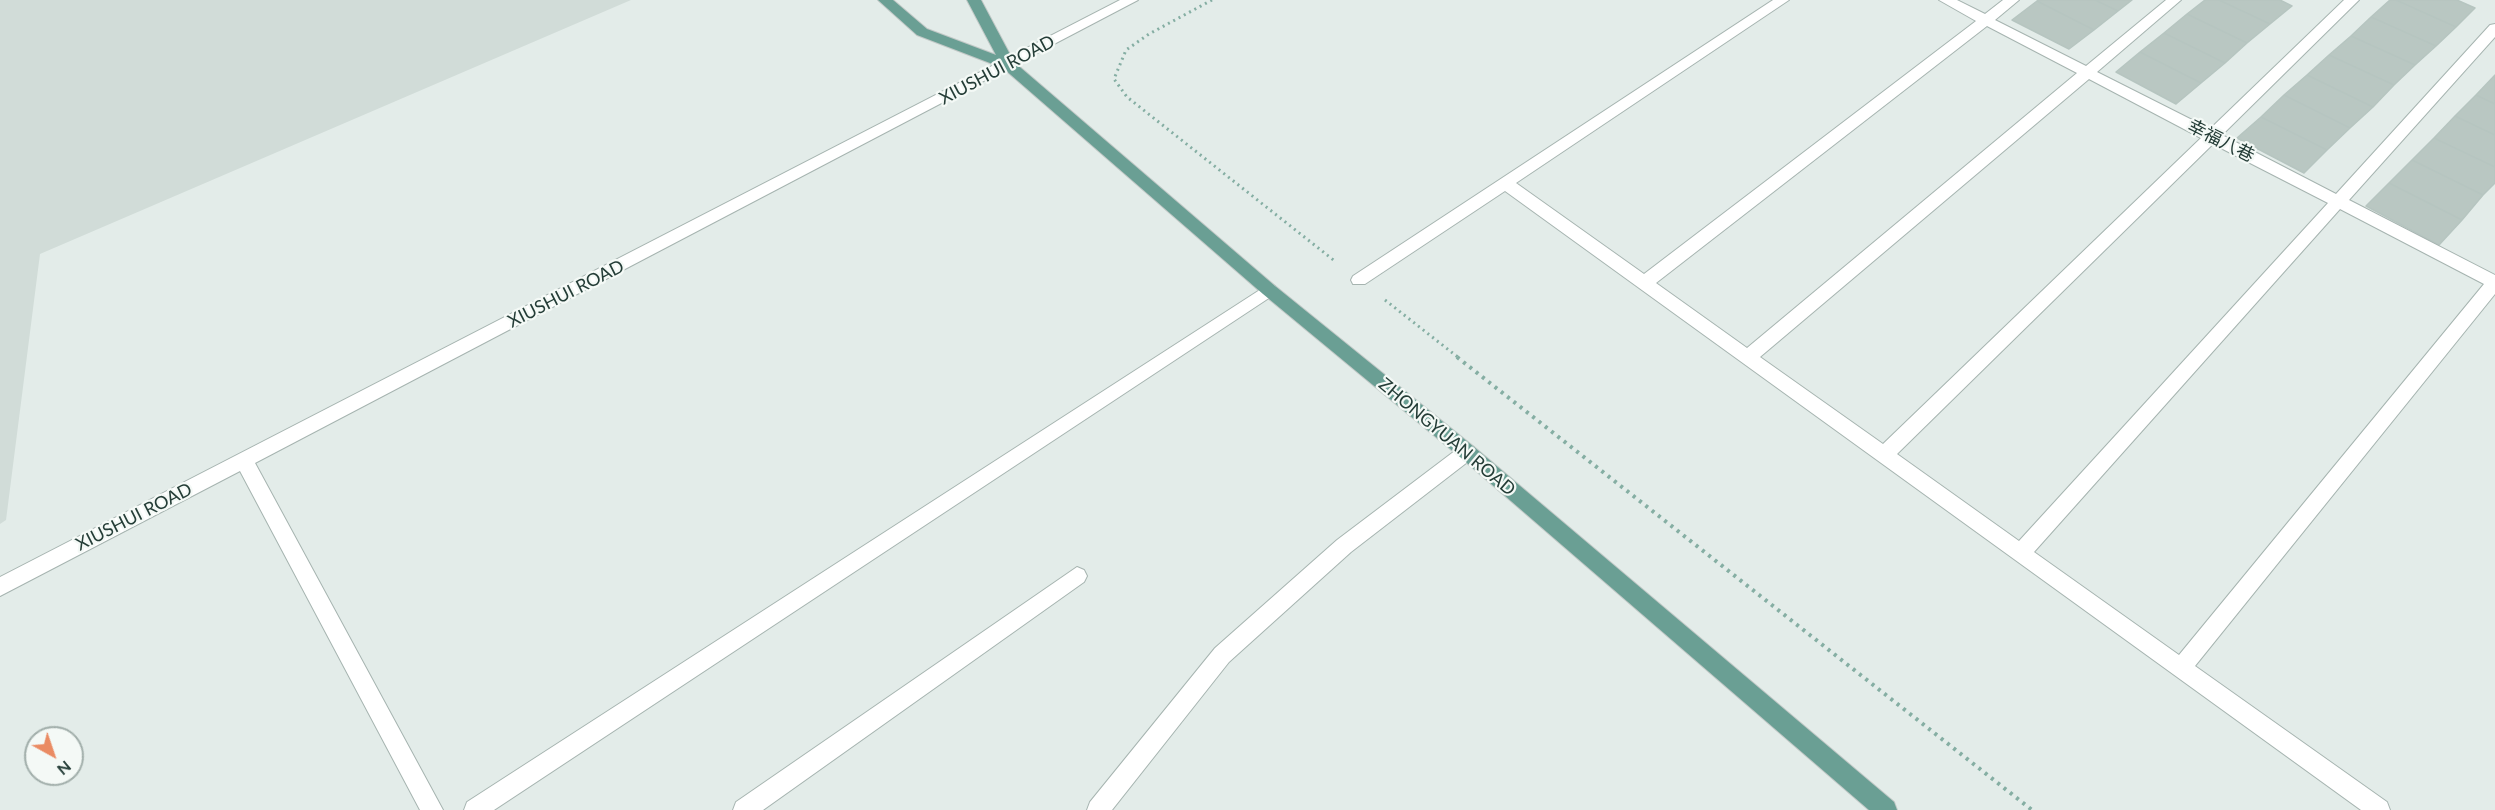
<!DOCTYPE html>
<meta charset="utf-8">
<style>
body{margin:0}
#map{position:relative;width:2495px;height:810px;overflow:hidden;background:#e3ece9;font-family:Lato,sans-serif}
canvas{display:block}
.north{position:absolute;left:24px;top:726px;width:60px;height:60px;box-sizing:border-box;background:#f4f9f6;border:2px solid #a1aeaa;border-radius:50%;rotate:140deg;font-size:16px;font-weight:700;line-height:24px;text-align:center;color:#243d37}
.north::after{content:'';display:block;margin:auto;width:21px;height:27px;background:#ea8b63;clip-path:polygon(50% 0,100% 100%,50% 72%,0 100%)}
</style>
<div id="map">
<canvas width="2495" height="810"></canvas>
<div class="north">N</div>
</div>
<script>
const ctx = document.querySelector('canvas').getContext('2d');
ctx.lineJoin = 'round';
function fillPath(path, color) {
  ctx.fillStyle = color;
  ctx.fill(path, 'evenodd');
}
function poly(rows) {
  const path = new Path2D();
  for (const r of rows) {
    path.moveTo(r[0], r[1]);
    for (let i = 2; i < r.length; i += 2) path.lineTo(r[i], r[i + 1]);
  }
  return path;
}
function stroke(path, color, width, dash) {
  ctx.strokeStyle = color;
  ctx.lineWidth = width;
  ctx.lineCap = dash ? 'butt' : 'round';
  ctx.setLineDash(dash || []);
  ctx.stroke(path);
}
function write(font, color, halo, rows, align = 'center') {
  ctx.font = font + ' Lato,"Noto Sans SC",sans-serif';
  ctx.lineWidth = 4.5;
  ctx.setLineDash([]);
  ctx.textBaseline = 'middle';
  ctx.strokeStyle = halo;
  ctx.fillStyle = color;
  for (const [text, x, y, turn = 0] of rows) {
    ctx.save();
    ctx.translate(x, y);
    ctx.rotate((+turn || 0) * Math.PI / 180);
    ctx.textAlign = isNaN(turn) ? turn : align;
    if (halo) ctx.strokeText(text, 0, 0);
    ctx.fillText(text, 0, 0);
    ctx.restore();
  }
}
const built = poly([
 [0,0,631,0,40,254,6,520,0,524]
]);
const building = poly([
 [2039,0,2095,0,2118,11,2094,30,2037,1,2039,0],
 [2095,0,2132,0,2118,11,2095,0],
 [2205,0,2219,0,2270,24,2247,43,2187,14,2205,0],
 [2219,0,2280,0,2292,6,2270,24,2219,0],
 [2390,0,2396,0,2456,27,2436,46,2371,17,2390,0],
 [2396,0,2457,0,2475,8,2456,27,2396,0],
 [2037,1,2094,30,2069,49,2012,20,2037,1],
 [2187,14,2247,43,2225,63,2164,33,2187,14],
 [2371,17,2436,46,2415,65,2351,36,2371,17],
 [2164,33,2225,63,2201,83,2140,52,2164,33],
 [2351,36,2415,65,2394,85,2329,55,2351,36],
 [2140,52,2201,83,2176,104,2116,72,2140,52],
 [2329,55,2394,85,2373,107,2307,75,2329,55],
 [2307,75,2373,107,2350,128,2284,95,2307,75],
 [2495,75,2495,104,2476,95,2495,75],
 [2284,95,2350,128,2327,150,2261,117,2284,95],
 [2476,95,2495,104,2495,135,2455,116,2476,95],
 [2455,116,2495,135,2495,167,2434,138,2455,116],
 [2261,117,2327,150,2304,173,2237,138,2261,117],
 [2434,138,2495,167,2495,183,2483,195,2412,160,2434,138],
 [2412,160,2483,195,2462,220,2389,183,2412,160],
 [2389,183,2462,220,2439,245,2366,206,2389,183]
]);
const pathFar1 = poly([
 [1212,0,1149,34,1126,50,1114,79,1127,97,1336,262],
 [1385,300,1459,358]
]);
const path = poly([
 [1457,357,2032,810]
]);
const minor = poly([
 [1120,0,1138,0,255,463,443,810,420,810,240,471,0,596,0,577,1120,0],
 [1773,0,1789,0,1516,183,1644,274,1976,21,1939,0,1957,0,1985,14,2003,0,2019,0,1995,20,2086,66,2166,0,2181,0,2097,72,2210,129,2344,0,2359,0,2222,135,2336,194,2490,25,2495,24,2495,37,2349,200,2495,275,2495,294,2195,666,2387,802,2390,810,2361,810,1505,191,1365,284,1353,284,1351,280,1353,276,1773,0],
 [1987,26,2077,73,1747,348,1656,283,1987,26],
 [2089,79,2201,138,1883,444,1760,357,2089,79],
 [2213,144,2328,203,2019,541,1897,454,2213,144],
 [2340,209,2484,284,2179,655,2034,552,2340,209],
 [1269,284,1275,286,1277,290,1275,294,494,810,464,810,467,802,1269,284],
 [1467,445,1474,447,1476,452,1474,457,1351,552,1229,662,1112,810,1087,810,1090,802,1215,648,1337,540,1460,447,1467,445],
 [1077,567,1084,570,1087,576,1084,582,763,810,733,810,736,802,1077,567]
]);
const major = poly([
 [878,0,893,0,927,29,996,55,967,0,981,0,1014,62,1275,286,1474,447,1894,802,1897,810,1869,810,1460,457,1263,294,1003,68,917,35,878,0]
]);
const streetNames = [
 ["XIUSHUI ROAD",997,70,-28],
 ["幸福八巷",2221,141,27],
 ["XIUSHUI ROAD",566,294,-27],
 ["ZHONGYUAN ROAD",1447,437,40],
 ["XIUSHUI ROAD",134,517,-27]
];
fillPath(built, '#d1dcd8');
fillPath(building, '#b9c7c2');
stroke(building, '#b6c5c0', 1.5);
stroke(minor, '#a6b4b0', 2);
stroke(major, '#c2c9c7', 2);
stroke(pathFar1, '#85aea3', 3, [2, 4]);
stroke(path, '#85aea3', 4, [3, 5]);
fillPath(minor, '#fff');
fillPath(major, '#6a9f94');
write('18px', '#243d37', '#f4f9f6', streetNames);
</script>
